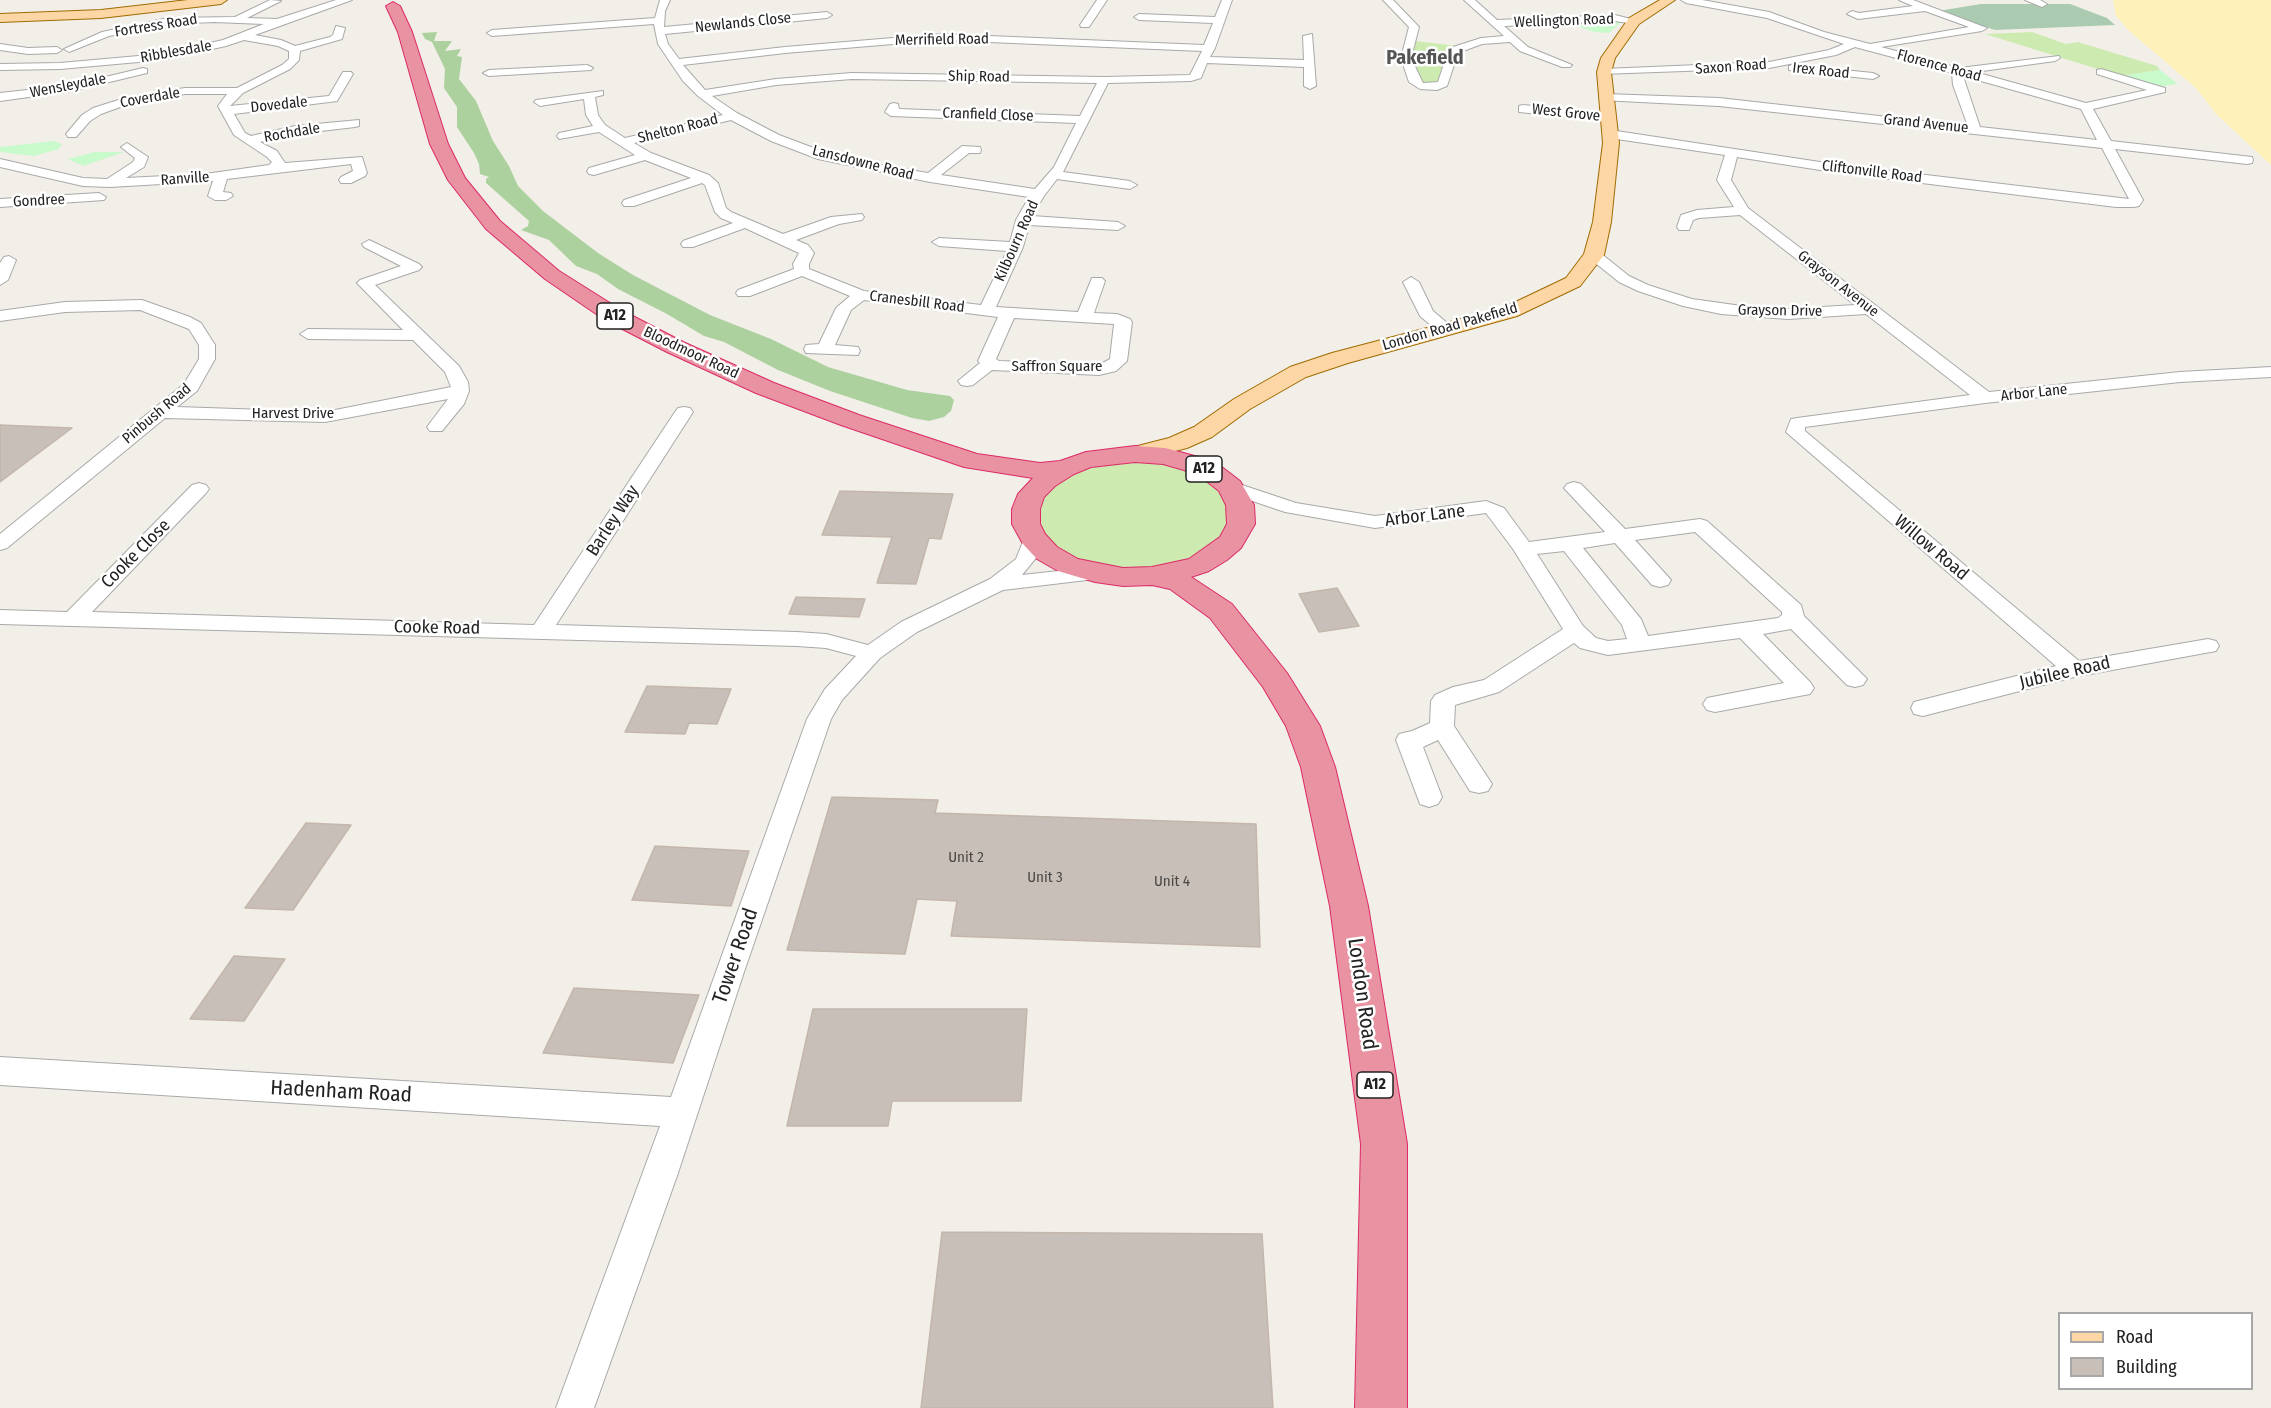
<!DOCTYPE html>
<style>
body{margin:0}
#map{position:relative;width:2271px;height:1408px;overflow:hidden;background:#f2efe9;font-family:"Fira Sans Condensed",sans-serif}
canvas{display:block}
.legend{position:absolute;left:2058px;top:1312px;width:195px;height:78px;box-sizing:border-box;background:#fff;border:2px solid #a7a7a7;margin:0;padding:8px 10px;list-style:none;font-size:18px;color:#222}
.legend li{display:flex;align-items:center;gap:12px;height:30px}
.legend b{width:30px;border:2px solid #a7a7a7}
</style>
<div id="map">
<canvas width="2271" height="1408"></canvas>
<ul class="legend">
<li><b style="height:8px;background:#fcd6a4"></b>Road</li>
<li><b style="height:16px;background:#c7bfb8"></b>Building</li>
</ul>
</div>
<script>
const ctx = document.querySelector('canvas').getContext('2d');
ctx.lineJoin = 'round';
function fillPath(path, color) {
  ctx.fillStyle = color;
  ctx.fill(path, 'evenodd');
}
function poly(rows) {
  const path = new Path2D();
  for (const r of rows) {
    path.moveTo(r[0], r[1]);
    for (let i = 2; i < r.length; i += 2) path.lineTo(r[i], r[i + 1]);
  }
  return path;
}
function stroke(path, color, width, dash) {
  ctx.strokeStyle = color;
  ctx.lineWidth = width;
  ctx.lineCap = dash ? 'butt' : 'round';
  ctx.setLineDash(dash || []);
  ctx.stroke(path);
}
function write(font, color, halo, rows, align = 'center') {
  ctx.font = font + ' "Fira Sans Condensed",sans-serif';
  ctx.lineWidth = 5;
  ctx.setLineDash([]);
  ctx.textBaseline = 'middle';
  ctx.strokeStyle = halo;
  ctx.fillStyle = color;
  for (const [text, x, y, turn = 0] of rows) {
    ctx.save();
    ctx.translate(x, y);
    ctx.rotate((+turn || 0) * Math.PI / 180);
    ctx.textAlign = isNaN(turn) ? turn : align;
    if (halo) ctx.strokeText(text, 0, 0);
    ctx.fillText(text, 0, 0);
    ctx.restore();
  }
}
const grass = poly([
 [2032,32,2066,44,2078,42,2157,66,2160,70,2120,76,1985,34],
 [1415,41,1458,46,1439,83,1422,85,1410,56],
 [1121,461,1149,461,1177,466,1200,475,1218,488,1228,504,1229,521,1221,538,1204,553,1179,564,1149,569,1117,569,1087,563,1063,552,1046,537,1038,520,1040,503,1051,487,1070,474,1094,465]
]);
const forest = poly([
 [437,32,434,41,452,41,445,51,461,49,457,56,462,57,459,79,476,101,493,141,509,166,518,186,543,211,598,253,633,275,710,315,771,339,828,367,907,390,950,396,954,400,951,411,944,417,929,421,912,418,830,391,778,370,724,342,704,336,667,314,618,289,597,274,576,266,549,240,521,230,528,226,529,221,486,183,486,179,489,177,480,174,479,164,474,153,457,127,457,107,444,88,445,69,432,42,425,39,422,33]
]);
const sand = poly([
 [2113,0,2271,0,2271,165,2216,114,2196,88,2128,30,2116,16]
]);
const cemetery = poly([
 [1981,4,2070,4,2107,18,2115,25,1995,30,1938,11]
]);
const park = poly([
 [1615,20,1621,22,1609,33,1594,32,1577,26,1579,22],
 [2160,70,2178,84,2156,87,2121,76],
 [54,141,62,144,59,149,34,156,0,152,0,147],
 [95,152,124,152,83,166,68,159]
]);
const building = poly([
 [0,425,72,428,0,482,0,425],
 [840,491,953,494,941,539,929,538,916,584,877,583,892,537,822,535,840,491],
 [1337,588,1359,626,1319,632,1299,594,1337,588],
 [796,597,865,599,859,617,789,614,796,597],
 [647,686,731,689,717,724,689,723,685,734,625,732,647,686],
 [832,797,938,800,935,813,1256,824,1260,947,951,936,957,901,917,899,905,954,787,950,832,797],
 [306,823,351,825,293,910,245,908,306,823],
 [655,846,749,851,731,906,632,900,655,846],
 [234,956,285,959,244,1021,190,1019,234,956],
 [574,988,699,995,673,1063,543,1053,574,988],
 [813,1009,1027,1009,1021,1101,892,1101,888,1126,787,1126,813,1009],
 [942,1232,1262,1234,1273,1408,921,1408,942,1232]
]);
const minor = poly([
 [270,0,281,1,247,18,277,19,336,0,352,0,255,35,281,40,295,46,330,37,333,35,336,26,345,28,342,39,300,51,299,60,290,69,243,93,230,106,329,96,343,72,351,72,353,74,337,101,234,114,245,133,251,136,295,126,359,120,359,126,355,127,295,134,260,142,277,151,285,163,362,157,367,173,365,176,351,183,341,183,339,180,341,177,353,171,351,164,227,179,223,192,231,193,233,196,226,200,215,200,208,196,213,181,110,187,83,186,0,167,0,159,83,178,107,179,133,162,135,158,121,147,127,143,148,157,144,167,126,178,205,174,269,165,272,162,267,157,234,135,218,106,227,94,185,94,134,102,101,114,90,121,76,137,68,137,66,134,82,115,93,108,128,97,185,88,237,88,282,65,289,59,289,51,278,46,244,40,226,46,161,60,60,69,0,70,0,64,60,63,161,54,223,40,264,24,214,22,168,24,109,36,69,52,64,49,102,32,168,18,235,17,270,0],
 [660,0,670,0,665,11,664,27,827,12,832,15,827,18,665,34,668,44,679,59,785,47,941,34,1204,45,1213,23,1139,20,1134,17,1139,14,1215,17,1222,0,1232,0,1215,48,1210,57,1304,60,1303,36,1312,34,1316,86,1310,89,1304,86,1304,67,1207,63,1201,78,1191,81,1108,83,1063,172,1130,181,1137,185,1130,189,1057,179,1044,196,1032,216,1118,222,1125,226,1118,230,1029,225,1023,247,996,307,1078,312,1092,278,1102,278,1105,281,1094,313,1117,314,1130,319,1132,322,1127,361,1116,371,1099,375,992,370,973,385,967,386,961,385,958,381,980,363,978,361,998,317,864,300,851,310,835,345,858,347,860,351,858,355,806,353,804,349,806,345,819,344,836,308,850,296,802,276,750,296,738,296,736,293,738,290,794,269,793,264,799,253,745,228,693,247,683,247,681,244,683,241,733,223,721,218,715,212,705,185,702,183,634,206,624,206,622,203,624,200,691,178,645,160,594,175,589,174,587,171,589,168,635,155,599,132,559,139,557,136,559,133,593,126,586,115,584,99,540,106,534,102,536,100,603,91,603,95,595,97,598,115,605,125,625,138,723,115,698,96,683,81,658,44,654,24,492,36,487,33,492,30,655,18,660,0],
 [941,40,1202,51,1190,75,1104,77,852,73,776,79,705,90,683,65,785,53,941,40],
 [852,79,1097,83,1080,116,899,109,898,104,894,103,890,104,885,112,891,116,1076,123,1054,167,1035,189,941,175,969,153,980,153,981,150,980,147,962,146,928,173,869,163,827,153,779,135,737,113,712,96,776,85,852,79],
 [731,120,771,141,818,159,930,182,1029,197,1016,220,1010,242,939,238,932,242,939,246,1007,251,981,305,864,291,809,269,809,264,814,253,808,245,796,240,839,224,862,220,864,217,862,214,831,217,783,234,731,212,726,208,718,183,709,175,651,153,634,143,731,120],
 [1014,318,1114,324,1110,359,1099,365,999,361,996,359,1014,318],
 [1097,0,1107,0,1089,27,1081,27,1080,25,1097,0],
 [1383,0,1393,0,1419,27,1411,58,1423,83,1438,82,1448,52,1453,47,1481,38,1504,36,1464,0,1475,0,1497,20,1615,15,1639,21,1634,24,1615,21,1504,26,1528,47,1572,65,1570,67,1562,67,1520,51,1510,42,1482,44,1458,53,1447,86,1437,90,1420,89,1409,82,1401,58,1409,27,1383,0],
 [1681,0,1702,0,1769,12,1824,32,1870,44,1969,27,1925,11,1858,19,1847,14,1852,11,1859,13,1913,6,1899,0,1913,0,1987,28,1982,31,1881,47,1959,68,2059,56,2060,58,2055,61,1975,72,2086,103,2147,90,2097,74,2097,70,2101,69,2165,88,2165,92,2093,109,2111,141,2252,157,2253,160,2252,163,2247,164,2115,149,2143,200,2139,206,2134,207,2116,207,1833,172,1737,157,1731,180,1748,208,1989,392,2180,372,2271,367,2271,377,2180,382,1985,403,1805,427,1805,431,2079,661,2208,639,2216,641,2219,646,2216,651,2074,677,1923,716,1914,714,1911,708,1914,702,2056,666,1786,432,1791,419,1797,418,1970,395,1866,314,1788,319,1721,314,1683,306,1638,291,1619,282,1589,258,1587,255,1589,252,1599,252,1629,276,1648,285,1692,299,1756,308,1788,309,1855,305,1740,215,1699,218,1693,220,1689,230,1679,230,1677,227,1681,215,1697,210,1734,207,1717,180,1725,155,1610,138,1604,134,1610,130,1833,164,2129,199,2102,148,1719,106,1601,100,1599,98,1605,94,1719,98,1968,126,1953,85,1952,73,1855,47,1836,55,1769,68,1600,74,1600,70,1604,69,1769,62,1829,50,1844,44,1767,18,1686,3,1681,0],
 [1963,76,2081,109,2097,140,1980,127,1963,76],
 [2025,0,2040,0,2047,4,2042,7,2025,0],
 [0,44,28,48,57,47,62,50,57,53,28,54,0,50,0,44],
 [587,65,593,68,591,70,489,76,483,73,489,70,587,65],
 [1793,65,1873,73,1879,76,1873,79,1789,70,1789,66,1793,65],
 [143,68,147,69,147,73,72,91,0,101,0,93,72,85,143,68],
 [1523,105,1608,113,1614,117,1608,121,1519,112,1519,106,1523,105],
 [99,193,106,197,104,200,0,207,0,199,99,193],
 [369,240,419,264,422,267,419,270,375,285,459,366,468,382,469,391,464,404,442,431,430,431,427,427,448,399,325,422,165,418,7,548,0,550,0,534,184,384,199,359,199,345,189,329,140,310,65,312,0,321,0,311,65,302,142,300,190,317,201,323,215,345,215,359,197,391,177,407,325,412,451,387,445,372,413,340,308,339,300,334,308,329,403,330,357,283,360,280,401,266,364,247,362,244,369,240],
 [9,256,16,260,8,280,0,285,0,263,4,257,9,256],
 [1411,277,1419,282,1433,311,1452,327,1454,330,1452,333,1440,333,1420,316,1403,282,1411,277],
 [684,407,690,408,693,412,556,625,797,632,826,634,868,645,901,622,990,579,1016,559,1026,534,1033,532,1040,534,1043,538,1040,553,1022,575,1095,567,1103,568,1106,573,1103,578,1095,579,1003,590,917,632,880,658,842,700,831,719,744,972,677,1176,594,1408,556,1408,660,1126,0,1085,0,1057,671,1097,807,719,825,689,856,656,826,648,797,646,0,624,0,610,67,612,192,485,199,483,206,485,209,489,206,493,92,612,534,625,675,412,678,408,684,407],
 [1230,481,1296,503,1375,516,1486,501,1504,508,1529,542,1605,532,1564,488,1567,484,1574,482,1581,484,1625,529,1700,519,1707,521,1801,605,1804,616,1867,679,1863,685,1855,687,1847,685,1791,629,1763,634,1810,682,1814,688,1810,694,1715,712,1707,710,1703,704,1707,698,1784,683,1740,638,1608,655,1580,648,1574,643,1499,692,1455,705,1454,726,1492,784,1488,791,1479,793,1470,791,1438,740,1423,747,1442,797,1438,804,1429,807,1420,804,1396,740,1399,734,1412,731,1430,723,1431,701,1435,695,1453,687,1484,680,1563,629,1513,549,1486,513,1375,528,1285,512,1223,491,1220,487,1223,483,1230,481],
 [1695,532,1782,612,1782,615,1778,618,1648,636,1641,619,1583,548,1615,543,1652,585,1660,587,1668,585,1671,580,1635,540,1695,532],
 [1564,551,1622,625,1627,639,1608,641,1596,638,1583,626,1537,554,1564,551]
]);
const major = poly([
 [188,0,227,0,221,4,101,18,0,22,0,14,101,10,188,0],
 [1660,0,1675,0,1639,24,1615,58,1611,72,1619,143,1611,222,1604,255,1580,286,1517,316,1348,363,1306,377,1250,409,1212,437,1187,448,1135,461,1126,459,1123,454,1126,449,1169,438,1194,427,1234,399,1290,367,1332,353,1503,308,1566,278,1584,254,1593,222,1603,143,1597,72,1601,58,1629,18,1660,0]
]);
const highway = poly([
 [393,2,400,6,412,32,448,144,465,178,500,221,559,271,621,310,683,342,774,383,859,415,977,454,1040,463,1060,461,1086,452,1135,446,1165,448,1202,458,1223,468,1240,481,1254,505,1255,524,1241,548,1227,560,1209,571,1191,577,1232,604,1287,673,1320,726,1335,767,1368,906,1407,1144,1407,1408,1355,1408,1361,1144,1330,906,1301,767,1286,726,1263,687,1210,618,1170,589,1152,585,1123,586,1095,582,1058,571,1037,559,1023,544,1012,524,1012,509,1018,494,1033,478,964,467,841,425,756,393,667,352,605,320,545,279,486,229,448,180,430,144,398,32,386,6,393,2],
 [1135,462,1163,464,1184,470,1205,480,1219,491,1226,505,1227,524,1220,537,1189,559,1152,567,1123,568,1078,559,1057,547,1045,534,1040,524,1040,509,1044,497,1055,486,1074,474,1091,467,1135,462]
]);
const farStreetnames = [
 ["Wellington Road",1564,21,-2],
 ["Newlands Close",743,23,-6],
 ["Fortress Road",156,26,-9],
 ["Merrifield Road",942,40,-1],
 ["Ribblesdale",176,52,-10],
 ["Florence Road",1939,66,15],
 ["Saxon Road",1731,67,-4],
 ["Irex Road",1821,71,6],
 ["Ship Road",979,77,1],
 ["Wensleydale",68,86,-11],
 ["Coverdale",150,98,-10],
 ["Dovedale",279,105,-6],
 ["West Grove",1566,113,6],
 ["Cranfield Close",988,115,2],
 ["Grand Avenue",1926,124,6],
 ["Shelton Road",678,129,-14],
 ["Rochdale",292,133,-10],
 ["Lansdowne Road",863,163,14],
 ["Cliftonville Road",1872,172,7],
 ["Ranville",185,179,-4],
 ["Gondree",39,201,-3],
 ["Kilbourn Road",1017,241,-66],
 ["Grayson Avenue",1838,284,38],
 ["Cranesbill Road",917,302,7],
 ["Grayson Drive",1780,311,1],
 ["London Road Pakefield",1450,327,-16],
 ["Bloodmoor Road",691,353,25],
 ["Saffron Square",1057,367],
 ["Arbor Lane",2034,393,-6],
 ["Pinbush Road",157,414,-40],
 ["Harvest Drive",293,414]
];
const numberNames = [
 ["Unit 2",966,858],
 ["Unit 3",1045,878],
 ["Unit 4",1172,882]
];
const shields = [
 [615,316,36],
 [1204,469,36],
 [1375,1085,36]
];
const shieldNames = [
 ["A12",615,316],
 ["A12",1204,469],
 ["A12",1375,1085]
];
const streetNames = [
 ["Arbor Lane",1425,516,-7],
 ["Barley Way",613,521,-57],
 ["Willow Road",1931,548,40],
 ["Cooke Close",136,554,-45],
 ["Cooke Road",437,628,1],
 ["Jubilee Road",2065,673,-13]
];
const farDistrictnames = [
 ["Pakefield",1425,58]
];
const nearStreetnames = [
 ["Tower Road",736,956,-71],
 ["London Road",1362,994,82],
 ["Hadenham Road",341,1092,3]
];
fillPath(grass, '#cdebb0');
fillPath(forest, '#add19e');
fillPath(sand, '#fff1ba');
fillPath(cemetery, '#aacbaf');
fillPath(park, '#c8facc');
fillPath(building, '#c7bfb8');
stroke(building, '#c4b6ab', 1.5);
stroke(minor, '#a9a9a9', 2);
stroke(major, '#a06b00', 2);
stroke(highway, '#dc2a67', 2);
fillPath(minor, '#fff');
fillPath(major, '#fcd6a4');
fillPath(highway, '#e892a2');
write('15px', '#222', '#fff', farStreetnames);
write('15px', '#4b4948', null, numberNames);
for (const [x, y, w] of shields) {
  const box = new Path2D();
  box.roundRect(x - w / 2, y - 13, w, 26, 4.5);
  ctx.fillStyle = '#fff';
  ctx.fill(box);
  stroke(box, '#222', 1.5);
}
write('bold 16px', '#222', null, shieldNames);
write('18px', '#222', '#fff', streetNames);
write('bold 20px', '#555', '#fff', farDistrictnames);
write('21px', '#222', '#fff', nearStreetnames);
</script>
